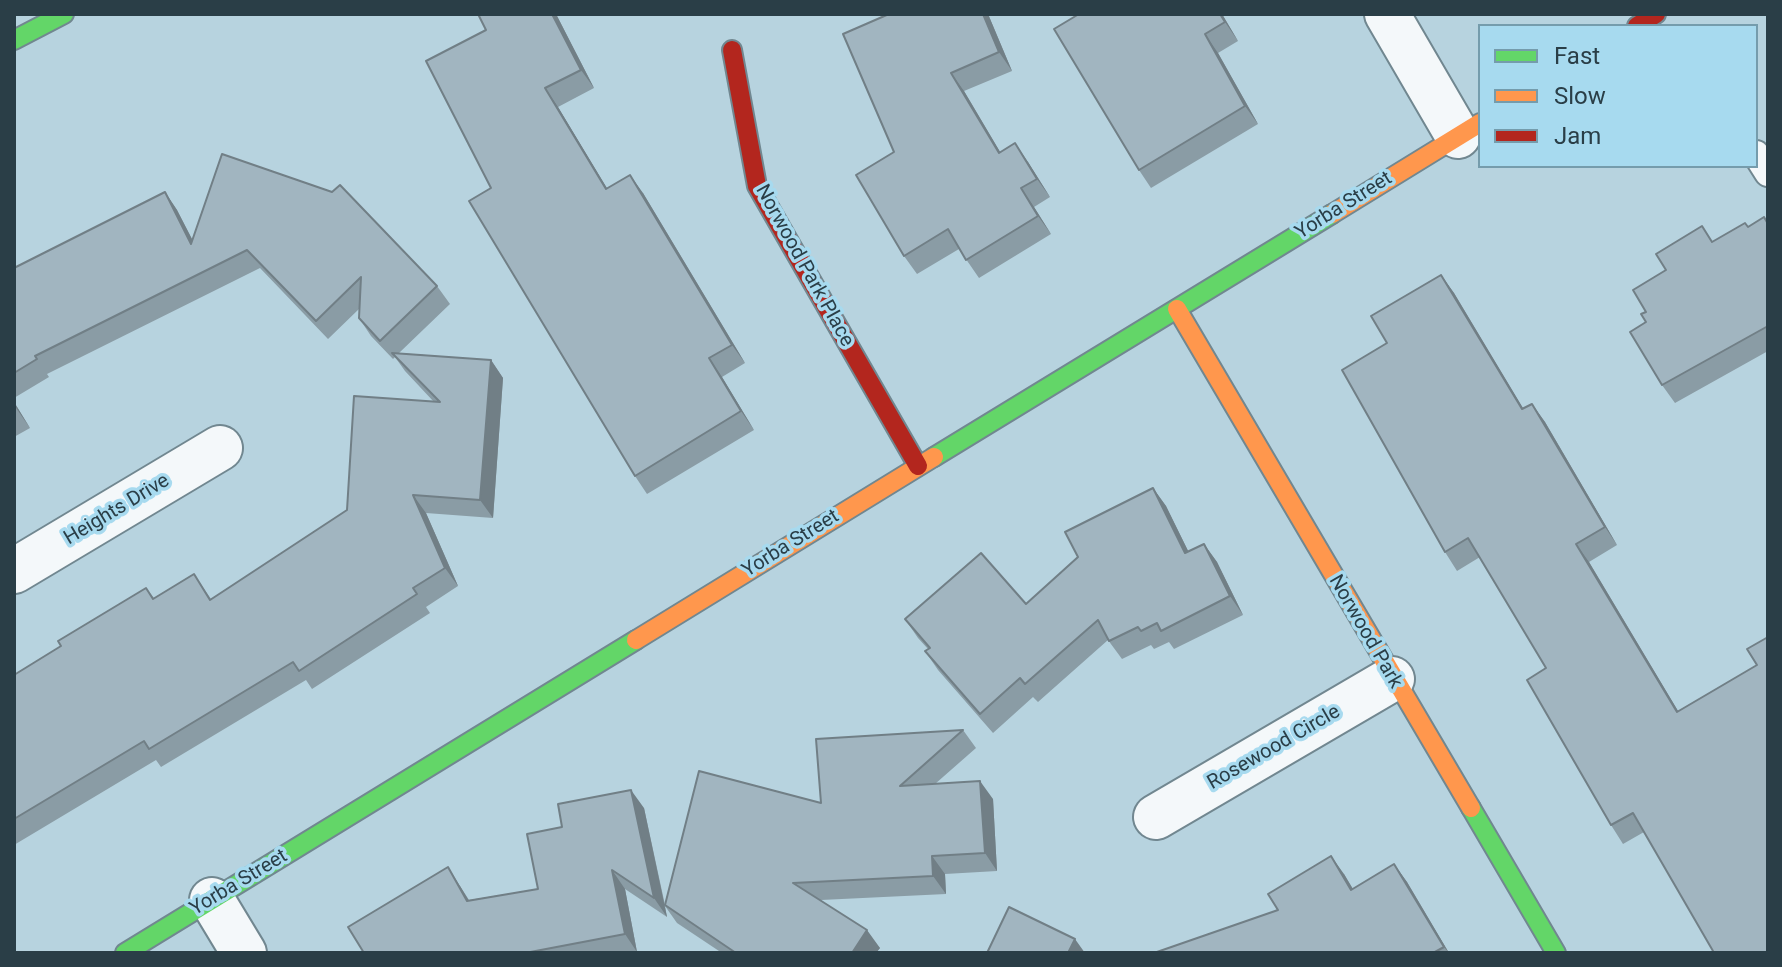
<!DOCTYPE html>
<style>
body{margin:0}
#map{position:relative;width:1782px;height:967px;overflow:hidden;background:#b7d3df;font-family:Roboto,sans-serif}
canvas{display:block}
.frame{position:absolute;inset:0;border:16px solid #2a3e47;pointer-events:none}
.legend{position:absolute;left:1478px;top:24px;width:280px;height:144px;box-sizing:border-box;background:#a7daef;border:2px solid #759cac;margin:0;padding:10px 14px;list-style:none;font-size:24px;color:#2a3e47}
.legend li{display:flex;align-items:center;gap:16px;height:40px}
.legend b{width:40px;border:2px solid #759cac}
</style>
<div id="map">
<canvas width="1782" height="967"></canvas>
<div class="frame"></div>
<ul class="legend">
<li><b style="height:10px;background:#63d668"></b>Fast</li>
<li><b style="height:10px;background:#ff974d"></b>Slow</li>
<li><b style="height:10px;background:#b3261e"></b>Jam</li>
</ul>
</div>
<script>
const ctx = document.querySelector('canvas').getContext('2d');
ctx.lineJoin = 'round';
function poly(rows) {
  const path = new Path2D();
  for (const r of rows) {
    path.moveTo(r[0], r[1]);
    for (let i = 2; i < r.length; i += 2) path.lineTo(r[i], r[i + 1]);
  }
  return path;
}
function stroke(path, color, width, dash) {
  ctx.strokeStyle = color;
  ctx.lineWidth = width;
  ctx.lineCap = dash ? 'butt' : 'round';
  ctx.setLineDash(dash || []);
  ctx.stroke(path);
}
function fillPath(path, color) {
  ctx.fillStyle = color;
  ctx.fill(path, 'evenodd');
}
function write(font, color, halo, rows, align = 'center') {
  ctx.font = font + ' Roboto,sans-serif';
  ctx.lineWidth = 7;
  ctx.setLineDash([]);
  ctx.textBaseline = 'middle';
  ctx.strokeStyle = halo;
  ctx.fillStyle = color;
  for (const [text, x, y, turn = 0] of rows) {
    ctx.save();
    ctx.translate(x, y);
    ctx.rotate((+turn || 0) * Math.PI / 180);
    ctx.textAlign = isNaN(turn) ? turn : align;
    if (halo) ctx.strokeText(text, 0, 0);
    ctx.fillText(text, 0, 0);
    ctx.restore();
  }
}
const lane = poly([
 [1756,154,1768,173]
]);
const street = poly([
 [1387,14,1458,136],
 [14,571,220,448],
 [1156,817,1392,679],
 [212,900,244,953]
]);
const fast = poly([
 [14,40,64,14],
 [934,457,1332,214],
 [1471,808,1556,953],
 [125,953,636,640]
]);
const slow = poly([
 [1332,214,1480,123],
 [1177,309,1471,808],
 [636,640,934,457]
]);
const jam = poly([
 [1637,26,1656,14],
 [732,50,757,186,918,466]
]);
const wall = poly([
 [556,14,594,88,558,107,607,189,643,193,745,363,722,377,754,430,647,494,635,476,491,188,486,30],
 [889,14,988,14,1012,71,964,91,1000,152,1028,162,1050,197,1034,207,1051,234,979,278,959,249,917,274,904,256,894,152],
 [1079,14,1222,14,1238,41,1218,53,1258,124,1151,188,1139,170],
 [165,192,177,210,192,240,437,286,450,304,399,353,491,360,503,378,493,518,426,513,458,586,426,607,430,613,312,689,306,680,161,767,156,760,14,845,14,675,61,646,146,588,154,598,194,574,211,599,347,510,434,402,405,371,395,357,393,359,371,336,359,318,359,309,328,339,260,268,47,374,49,377,14,398,14,268],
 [1768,223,1768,351,1675,403,1662,385,1646,322,1646,312,1666,270,1714,242,1748,227],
 [1441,275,1454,293,1523,409,1532,404,1545,422,1617,545,1589,562,1678,711,1757,665,1768,637,1713,951,1644,832,1623,844,1611,825,1546,668,1480,557,1457,571,1445,552,1387,343],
 [14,402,30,428,14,437],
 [1153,488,1166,506,1188,551,1204,544,1217,562,1243,615,1174,649,1169,642,1154,649,1151,645,1122,659,1108,640,1038,702,1033,697,993,733,938,670,925,651,928,649,918,638,905,619,1026,604],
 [963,730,976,748,935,784,993,799,997,871,945,874,946,894,821,900,880,948,876,953,722,953,677,923,665,906,667,917,625,889,637,952,632,953,364,953,460,886,469,900,538,889,562,827,644,808,665,905,821,803],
 [1394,864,1407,882,1449,953,1154,953,1278,910,1344,874,1353,889]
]);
const shadedWall = poly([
 [552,14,556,14,594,88,581,70],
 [983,14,988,14,1012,71,999,52],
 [1220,14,1222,14,1238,41,1225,22],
 [1205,34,1218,53,1258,124,1245,106],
 [951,73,964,91,1012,172,999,153],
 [545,88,558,107,619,208,606,189],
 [1015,143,1028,162,1050,197,1037,179],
 [630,175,643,193,745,363,732,345],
 [1021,188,1034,207,1051,234,1038,216],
 [165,192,177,210,204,262,191,244],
 [1441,275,1454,293,1535,428,1522,409],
 [709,358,722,377,754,430,741,411],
 [491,360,503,378,493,518,480,500],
 [14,402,30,428,14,405],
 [1532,404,1545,422,1617,545,1605,527],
 [1153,488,1166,506,1198,571,1185,553],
 [413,495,426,513,458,586,445,568],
 [1204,544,1217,562,1243,615,1230,596],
 [1576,544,1589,562,1690,731,1677,712],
 [980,781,993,799,997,871,985,853],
 [631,790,644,808,667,917,654,898],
 [932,856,945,874,946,894,933,876],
 [1331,856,1344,874,1364,908,1351,890],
 [1394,864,1407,882,1449,953,1444,947],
 [448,867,460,886,480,919,467,901],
 [612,870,625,889,637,952,625,934],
 [867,930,880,948,876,953,852,953],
 [1075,939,1085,953,1068,953]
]);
const building = poly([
 [478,14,552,14,581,70,545,88,606,189,630,175,732,345,709,358,741,411,635,476,469,201,491,188,426,61,486,30,478,14],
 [889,14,983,14,999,52,951,73,999,153,1015,143,1037,179,1021,188,1038,216,966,260,948,229,904,256,856,175,894,152,843,34,889,14],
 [1079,14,1220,14,1225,22,1205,34,1245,106,1139,170,1054,29,1079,14],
 [222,154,332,192,340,185,437,286,380,341,359,318,361,277,316,321,247,250,35,356,37,359,14,373,14,268,165,192,191,244,222,154],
 [1764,217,1768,224,1768,326,1662,385,1630,332,1646,322,1641,314,1646,312,1633,290,1666,270,1656,254,1702,226,1712,242,1745,223,1748,227,1764,217],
 [1441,275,1522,409,1532,404,1605,527,1576,544,1677,712,1757,665,1747,649,1768,637,1768,953,1710,953,1713,951,1633,813,1611,825,1527,680,1546,668,1468,538,1445,552,1342,370,1387,343,1371,316,1441,275],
 [392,353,491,360,480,500,413,495,445,568,413,588,417,594,299,671,293,662,149,749,144,741,14,819,14,675,61,646,58,641,146,588,153,599,194,574,210,600,347,510,354,396,440,402,392,353],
 [1153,488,1185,553,1204,544,1230,596,1161,631,1157,623,1141,631,1138,627,1109,641,1098,620,1025,684,1020,678,980,714,925,651,930,648,905,619,981,553,1026,604,1078,557,1065,532,1153,488],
 [963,730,900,786,980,781,985,853,932,856,933,876,793,883,867,930,852,953,736,953,665,905,699,771,821,803,816,739,963,730],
 [631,790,654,898,612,870,625,934,525,953,364,953,348,927,448,867,467,901,538,889,527,834,562,827,558,804,631,790],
 [1331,856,1351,890,1394,864,1444,947,1433,953,1154,953,1278,910,1268,894,1331,856],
 [1009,907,1075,939,1068,953,987,953,1009,907]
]);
const streetNames = [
 ["Yorba Street",1344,206,-32],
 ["Norwood Park Place",804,266,61],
 ["Heights Drive",117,510,-31],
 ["Yorba Street",791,544,-32],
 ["Norwood Park",1365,632,60],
 ["Rosewood Circle",1274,748,-30],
 ["Yorba Street",239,883,-31]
];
stroke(lane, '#718790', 30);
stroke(street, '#718790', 48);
stroke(fast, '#718790', 22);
stroke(slow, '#718790', 22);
stroke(jam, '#718790', 22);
stroke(lane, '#f4f8fa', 26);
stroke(street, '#f4f8fa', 44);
stroke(fast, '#63d668', 18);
stroke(slow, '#ff974d', 18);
stroke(jam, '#b3261e', 18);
fillPath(wall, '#8a9ca5');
fillPath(shadedWall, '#717f86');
fillPath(building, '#a1b5c0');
stroke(building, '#717f86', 2);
write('20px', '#2a3e47', '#a7daef', streetNames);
</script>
